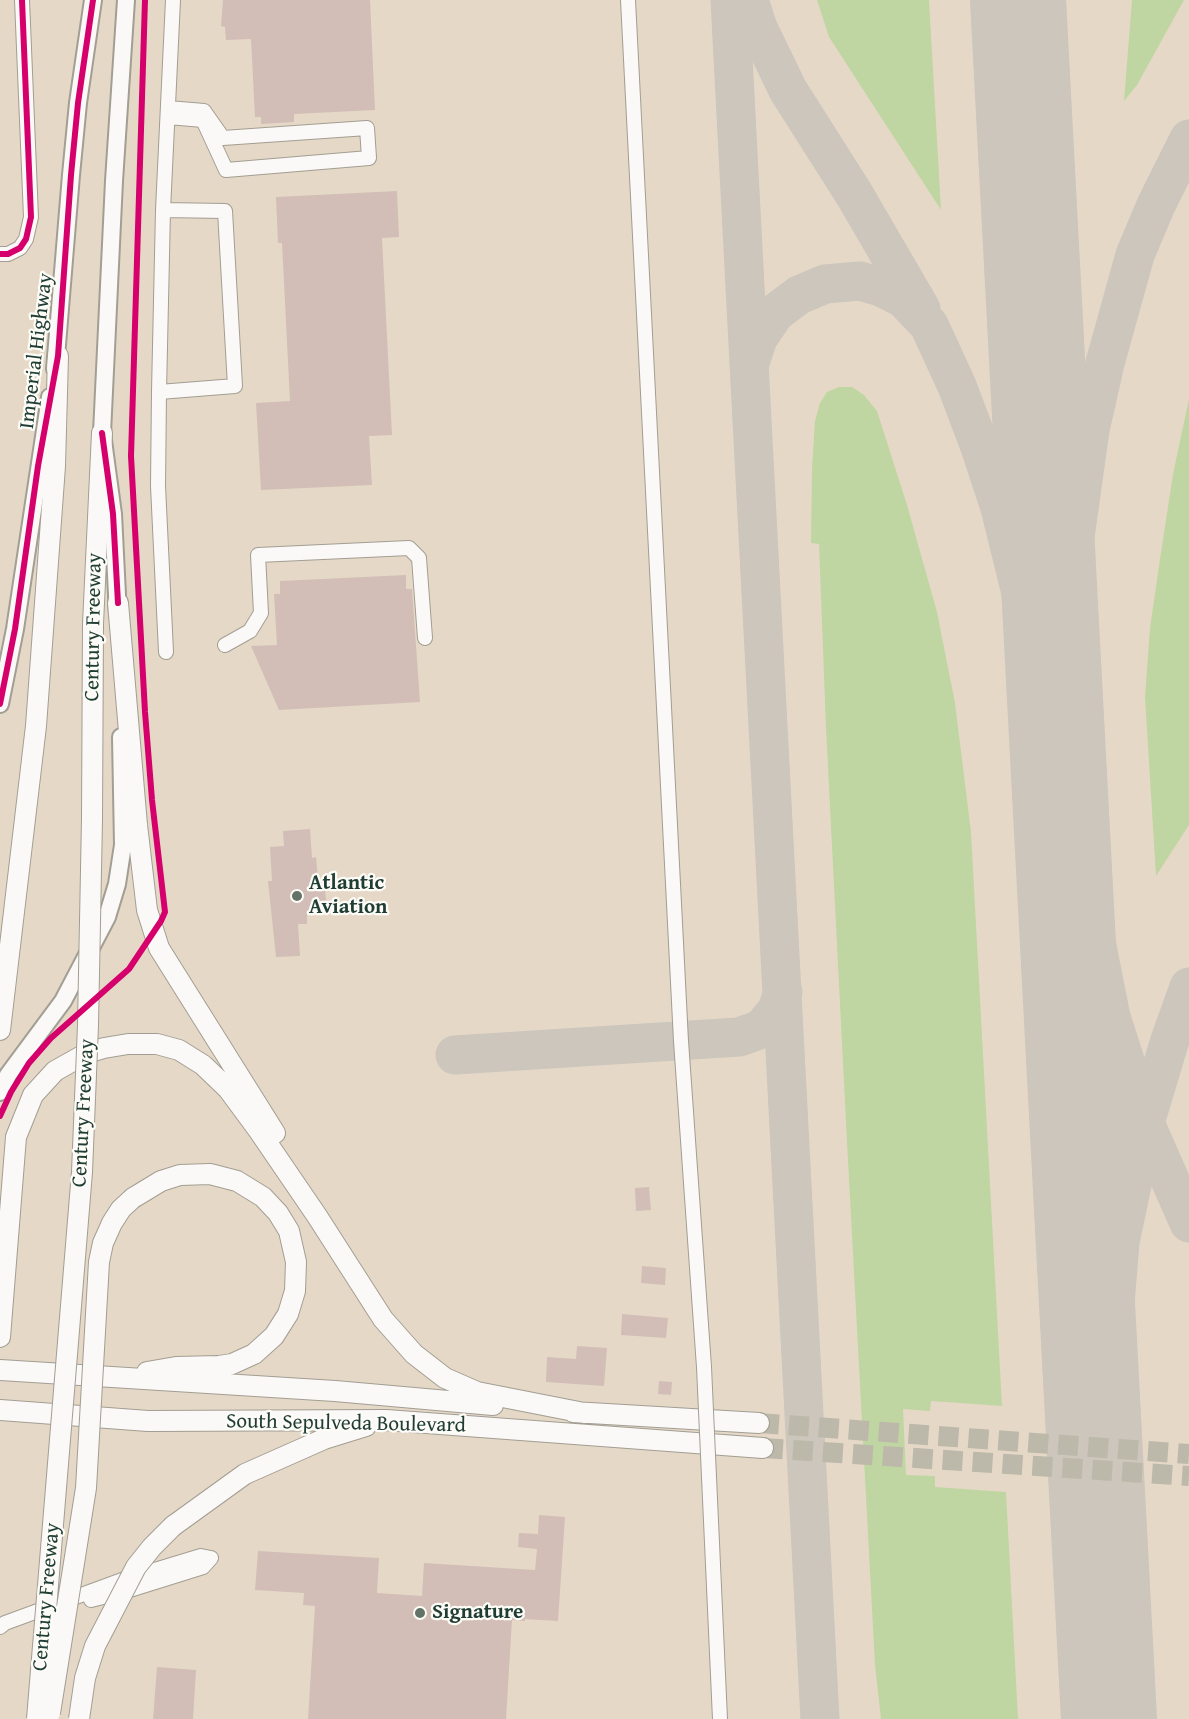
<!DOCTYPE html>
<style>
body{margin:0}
canvas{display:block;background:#e5d8c7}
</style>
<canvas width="1189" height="1719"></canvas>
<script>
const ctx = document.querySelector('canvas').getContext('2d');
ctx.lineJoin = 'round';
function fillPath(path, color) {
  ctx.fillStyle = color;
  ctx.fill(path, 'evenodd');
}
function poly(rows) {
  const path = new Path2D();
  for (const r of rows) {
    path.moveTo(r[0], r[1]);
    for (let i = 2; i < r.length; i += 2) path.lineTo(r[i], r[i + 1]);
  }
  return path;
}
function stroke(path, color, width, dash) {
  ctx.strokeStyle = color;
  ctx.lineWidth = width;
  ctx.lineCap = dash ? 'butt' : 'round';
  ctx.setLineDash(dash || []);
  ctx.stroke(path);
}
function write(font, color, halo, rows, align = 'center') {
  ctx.font = font + ' "Gentium Book Plus",serif';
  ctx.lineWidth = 4.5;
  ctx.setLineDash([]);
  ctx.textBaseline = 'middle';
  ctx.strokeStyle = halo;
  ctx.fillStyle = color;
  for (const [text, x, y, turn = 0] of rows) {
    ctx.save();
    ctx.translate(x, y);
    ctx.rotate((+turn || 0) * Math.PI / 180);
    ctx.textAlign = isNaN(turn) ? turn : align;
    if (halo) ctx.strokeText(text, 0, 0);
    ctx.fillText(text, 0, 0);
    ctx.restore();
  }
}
const green = poly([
 [817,0,929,0,941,210,829,37],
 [1132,0,1184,0,1137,85,1124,101],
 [839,387,852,387,864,395,877,411,907,505,937,612,955,703,971,832,1002,1406,931,1401,930,1411,903,1409,906,1475,935,1476,935,1487,1006,1492,1018,1719,881,1719,875,1665,847,1142,826,728,819,544,811,543,812,468,815,421,820,403,827,392],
 [1189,399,1189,825,1156,876,1145,697,1150,628,1159,566,1173,474]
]);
const taxiway = poly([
 [730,0,820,1719],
 [749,0,758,28,788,90,854,194,921,309],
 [1034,303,1035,132,1043,0],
 [750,363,758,338,775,313,799,295,825,284,860,281,881,287,903,298,929,325,957,386,980,447,1000,508,1022,597,1043,709,1068,930],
 [1065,736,1067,629,1075,537,1090,430,1105,363,1135,255,1156,205,1189,139],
 [1085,886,1111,1017,1145,1123,1189,1223],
 [455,1055,739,1037,756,1031,764,1026,777,1010,783,992],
 [1098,1515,1120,1242,1145,1123,1170,1040,1189,987],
 [1108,1706,1109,1719]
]);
const runway = poly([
 [1018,0,1109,1719]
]);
const building = poly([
 [223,0,370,0,375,110,294,114,294,122,261,124,261,117,255,117,251,39,226,40,225,27,221,26],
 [397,191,399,237,382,238,392,435,369,436,372,485,261,490,256,403,290,401,282,243,278,243,276,197],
 [406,575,406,589,412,589,420,702,279,710,251,646,277,645,274,594,280,594,280,581],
 [310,829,312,858,316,857,318,879,324,878,327,911,307,912,307,924,298,924,300,956,276,957,268,881,272,881,270,847,284,846,283,831],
 [649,1187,651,1210,636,1211,635,1188],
 [642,1266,666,1268,665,1285,641,1283],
 [622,1314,668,1318,666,1338,621,1335],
 [577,1346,607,1348,604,1386,546,1382,547,1357,576,1359],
 [659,1381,672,1382,671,1395,658,1394],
 [539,1515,565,1517,558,1621,525,1619,525,1621,512,1620,506,1719,308,1719,315,1606,303,1605,304,1593,255,1590,258,1551,379,1558,377,1593,422,1596,424,1563,535,1570,537,1549,518,1547,519,1533,538,1534],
 [157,1667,196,1670,193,1719,153,1719]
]);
const highwayTunnel = poly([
 [759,1423,1189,1454],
 [763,1448,1189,1476]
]);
const minor = poly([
 [628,0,681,1041,704,1367],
 [168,117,203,120,226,170,369,158,367,128,223,138,204,111,168,108],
 [0,254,8,254,20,248,26,239,31,217,22,0],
 [159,392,235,386,225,211,163,210],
 [225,645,250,631,261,613,258,555,409,548,419,558,425,638],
 [166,652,158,486,159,392,163,210,173,0],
 [709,1477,720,1719],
 [91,1600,123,1592,203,1567,211,1558],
 [0,1627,5,1623,122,1580,201,1556,211,1558]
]);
const major = poly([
 [55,369,71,175,78,103,93,0],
 [118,615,113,514,102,433,114,181,126,0],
 [0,704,15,629,50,397],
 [0,1092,8,1075,63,1001,107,917,117,884,123,845,121,737]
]);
const highway = poly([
 [118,603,137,825,147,910,159,948,275,1133],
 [92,819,93,624,102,433],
 [0,1030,36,726,55,466,58,356],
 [133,1198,161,1181,180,1175,210,1174,237,1181,263,1197,278,1213,289,1231,296,1262,295,1291,288,1314,274,1336,254,1354,232,1364,219,1366,176,1367,147,1372],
 [0,1337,16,1137,33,1095,55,1071,87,1053,104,1048,128,1044,157,1044,179,1050,203,1065,228,1089,259,1131,317,1216,383,1319,414,1354,445,1378,477,1392,584,1413],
 [0,1370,335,1391,493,1405],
 [0,1410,148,1421,386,1420,763,1448],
 [573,1412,759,1423],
 [173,1526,245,1474,324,1439,366,1426]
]);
const minorBridge = poly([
 [704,1367,709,1477]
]);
const highwayBridge = poly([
 [50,1713,86,1488,99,1262,103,1243,112,1223,121,1209,133,1198],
 [37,1719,82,1172,88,1025,92,819],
 [79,1719,85,1678,95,1646,136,1567,152,1547,173,1526]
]);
const cycleway = poly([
 [0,254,8,254,20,248,26,239,31,217,22,0],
 [102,433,113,514,118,603],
 [0,704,15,629,38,466,58,356,71,175,78,103,93,0],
 [0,1116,11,1092,29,1063,51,1038,129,969,161,921,165,912,152,800,145,712,131,456,145,0]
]);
const markers = [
 [297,896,6,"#647367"],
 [420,1613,6,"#647367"]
];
const streetNames = [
 ["Imperial Highway",37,351,-83],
 ["Century Freeway",94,627,-89],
 ["Century Freeway",84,1113,-87],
 ["South Sepulveda Boulevard",346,1424,1],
 ["Century Freeway",47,1597,-85]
];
const poiNames = [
 ["Atlantic",309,884],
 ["Aviation",309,908],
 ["Signature",432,1613]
];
fillPath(green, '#c0d6a2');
stroke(taxiway, '#ccc6bc', 39);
stroke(runway, '#ccc6bc', 96);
fillPath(building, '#d2beb6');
stroke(highwayTunnel, '#bdb9aa', 20, [20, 10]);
stroke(minor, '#a29e93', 16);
stroke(major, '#a29e93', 20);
stroke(highway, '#a29e93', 22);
stroke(minor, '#fbf9f7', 14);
stroke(major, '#fbf9f7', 16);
stroke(highway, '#fbf9f7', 20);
stroke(minorBridge, '#a29e93', 16, []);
stroke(highwayBridge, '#a29e93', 22, []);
stroke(minorBridge, '#fbf9f7', 14);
stroke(highwayBridge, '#fbf9f7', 20);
stroke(cycleway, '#d6006c', 6);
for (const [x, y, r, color] of markers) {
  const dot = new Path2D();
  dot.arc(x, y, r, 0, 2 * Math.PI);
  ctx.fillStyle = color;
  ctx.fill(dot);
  stroke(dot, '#fdfcf7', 2);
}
write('21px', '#1f3d34', '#fdfcf7', streetNames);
write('bold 21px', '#1f3d34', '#fdfcf7', poiNames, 'left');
</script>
